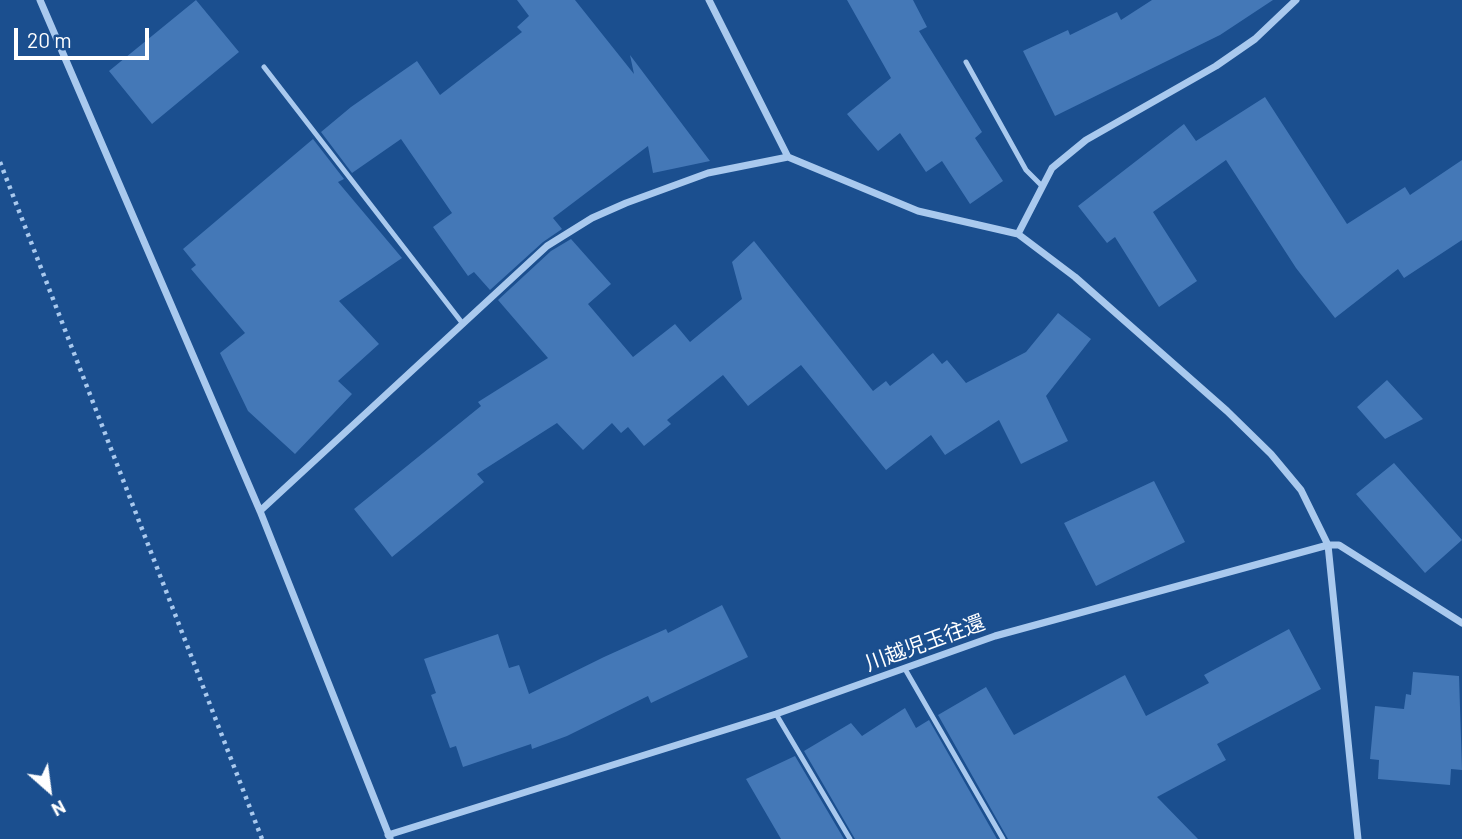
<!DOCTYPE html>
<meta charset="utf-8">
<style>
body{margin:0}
#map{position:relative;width:1462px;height:839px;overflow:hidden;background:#1b4f8f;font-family:Barlow,sans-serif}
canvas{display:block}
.north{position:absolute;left:14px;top:755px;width:70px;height:70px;-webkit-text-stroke:5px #1b4f8f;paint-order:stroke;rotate:152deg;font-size:19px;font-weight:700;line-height:28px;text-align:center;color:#fff}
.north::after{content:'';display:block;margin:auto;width:24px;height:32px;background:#fff;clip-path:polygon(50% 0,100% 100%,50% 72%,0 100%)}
.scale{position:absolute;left:14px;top:28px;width:135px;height:32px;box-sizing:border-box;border:4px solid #fff;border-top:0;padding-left:9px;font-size:21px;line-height:24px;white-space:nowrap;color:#fff;-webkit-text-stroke:5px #1b4f8f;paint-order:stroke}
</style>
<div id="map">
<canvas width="1462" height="839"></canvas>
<div class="north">N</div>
<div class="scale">20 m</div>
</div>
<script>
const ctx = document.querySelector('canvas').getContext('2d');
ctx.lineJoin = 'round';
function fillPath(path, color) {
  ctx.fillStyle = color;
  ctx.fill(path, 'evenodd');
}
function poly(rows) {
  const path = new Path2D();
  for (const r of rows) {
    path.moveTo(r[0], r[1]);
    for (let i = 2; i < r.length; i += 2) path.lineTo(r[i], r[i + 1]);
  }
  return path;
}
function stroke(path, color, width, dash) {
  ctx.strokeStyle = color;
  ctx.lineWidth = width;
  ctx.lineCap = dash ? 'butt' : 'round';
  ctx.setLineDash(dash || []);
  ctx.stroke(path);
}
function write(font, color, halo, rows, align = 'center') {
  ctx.font = font + ' Barlow,"Noto Sans JP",sans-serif';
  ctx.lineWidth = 5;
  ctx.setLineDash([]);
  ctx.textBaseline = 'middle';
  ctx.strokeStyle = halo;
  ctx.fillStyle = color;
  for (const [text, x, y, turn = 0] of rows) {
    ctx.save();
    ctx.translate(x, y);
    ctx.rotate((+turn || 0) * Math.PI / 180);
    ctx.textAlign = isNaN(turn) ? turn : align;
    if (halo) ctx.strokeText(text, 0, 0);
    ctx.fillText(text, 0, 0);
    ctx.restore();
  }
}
const building = poly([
 [196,0,239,52,152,124,109,71],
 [517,0,575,0,634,74,630,55,710,161,653,173,648,146,553,218,562,229,543,242,490,290,474,272,468,276,433,227,452,213,401,139,352,173,321,132,351,107,417,61,440,95,522,32,517,27,529,16],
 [847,0,913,0,927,27,919,31,982,132,975,138,1003,181,970,204,942,161,926,172,900,133,878,151,847,114,891,78],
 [1152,0,1273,0,1220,35,1055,116,1023,51,1068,30,1070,35,1117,12,1121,20],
 [1265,97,1347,224,1405,187,1410,195,1462,160,1462,240,1404,278,1398,269,1335,318,1296,268,1226,160,1153,212,1197,281,1159,307,1115,237,1107,243,1078,206,1184,124,1196,141],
 [313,139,344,179,338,182,402,258,339,301,379,344,338,381,352,394,295,454,248,411,220,353,245,333,191,269,196,265,183,249],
 [571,239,611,284,588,304,633,357,675,324,690,342,742,299,732,262,754,241,873,391,886,381,890,386,933,353,942,364,947,360,966,383,1026,352,1058,313,1091,339,1046,396,1068,441,1021,464,999,420,945,455,931,435,886,470,801,365,748,406,723,375,667,420,671,424,644,446,628,427,621,433,612,423,583,450,557,423,477,474,484,482,392,557,354,509,481,406,478,402,548,358,498,300,551,251],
 [1387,380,1423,419,1385,439,1357,407],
 [1394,463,1462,540,1425,573,1356,494],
 [1154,481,1185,542,1096,586,1064,523],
 [722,605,748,657,651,703,648,696,567,736,532,749,531,744,463,767,456,746,450,748,431,695,436,693,424,659,498,634,509,668,519,665,529,694,604,657,666,629,668,633],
 [1289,629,1321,689,1217,744,1226,760,1157,797,1198,839,1008,839,938,715,986,687,1014,735,1125,675,1146,716,1209,683,1204,675],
 [1413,672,1459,676,1462,770,1451,769,1450,785,1378,779,1379,760,1370,759,1375,706,1404,709,1406,694,1411,695],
 [905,708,916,728,929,720,997,839,855,839,804,751,851,723,862,736],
 [795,756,844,839,781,839,746,779]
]);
const path = poly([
 [0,162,262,839]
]);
const service = poly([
 [966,62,1026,170,1041,185],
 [264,67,463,324],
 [905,669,1003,839],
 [776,714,850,839]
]);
const minor = poly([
 [40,0,260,511,390,838],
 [709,0,788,157,918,211,1018,234,1052,168,1086,140,1216,66,1255,39,1296,0],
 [1018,234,1075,277,1227,411,1271,454,1301,490,1328,545,1358,839],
 [260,511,547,246,592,218,626,203,708,173,788,157],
 [388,835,776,714,995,636,1328,545,1339,545,1462,623]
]);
const streetNames = [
 ["川越児玉往還",925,643,-20]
];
fillPath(building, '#4478b7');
stroke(path, '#a9c9ee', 4.5, [3.5, 5]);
stroke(service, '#a9c9ee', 5);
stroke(minor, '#a9c9ee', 7);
write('21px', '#fff', '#1b4f8f', streetNames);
</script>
